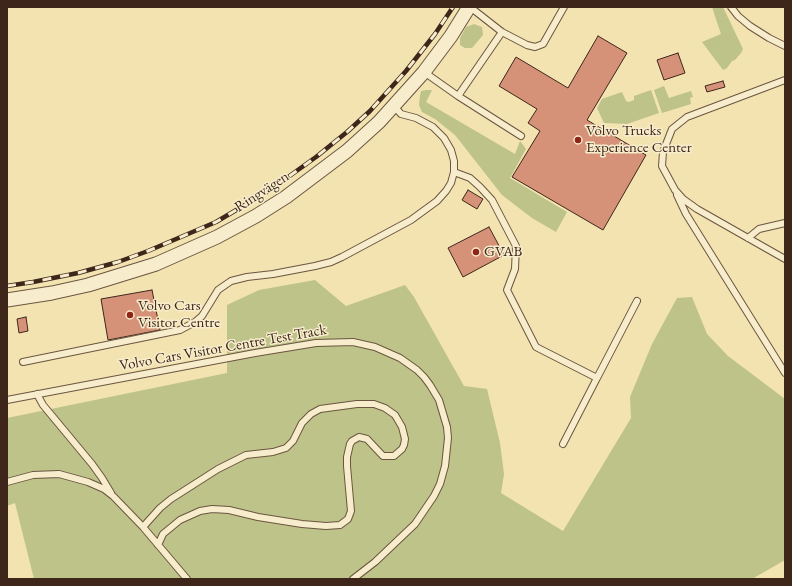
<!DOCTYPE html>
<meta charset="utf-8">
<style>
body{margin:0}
#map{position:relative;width:792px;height:586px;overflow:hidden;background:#f2e3b1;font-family:"EB Garamond",serif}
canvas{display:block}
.frame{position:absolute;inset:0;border:8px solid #3e261b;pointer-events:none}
</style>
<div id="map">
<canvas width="792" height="586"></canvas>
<div class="frame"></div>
</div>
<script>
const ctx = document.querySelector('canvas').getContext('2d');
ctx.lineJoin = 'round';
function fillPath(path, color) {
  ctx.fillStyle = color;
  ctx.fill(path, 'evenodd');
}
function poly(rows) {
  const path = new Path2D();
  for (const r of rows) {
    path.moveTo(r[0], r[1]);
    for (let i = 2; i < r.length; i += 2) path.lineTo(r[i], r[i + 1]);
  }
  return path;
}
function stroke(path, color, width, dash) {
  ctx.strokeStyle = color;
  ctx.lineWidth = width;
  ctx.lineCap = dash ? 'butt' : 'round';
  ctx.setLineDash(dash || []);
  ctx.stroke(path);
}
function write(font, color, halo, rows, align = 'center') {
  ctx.font = font + ' "EB Garamond",serif';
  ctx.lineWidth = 3;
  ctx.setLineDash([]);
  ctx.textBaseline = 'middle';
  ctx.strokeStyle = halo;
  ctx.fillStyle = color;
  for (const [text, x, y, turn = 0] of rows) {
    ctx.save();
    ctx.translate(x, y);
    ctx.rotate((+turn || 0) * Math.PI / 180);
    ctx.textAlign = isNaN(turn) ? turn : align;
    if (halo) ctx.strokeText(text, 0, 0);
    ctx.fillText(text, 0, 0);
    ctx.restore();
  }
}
const green = poly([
 [712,7,723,7,743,49,741,53,735,60,732,61,727,68,723,70,702,42,721,34],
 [474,24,482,27,483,35,472,48,465,48,460,45,460,38,466,27],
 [664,86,669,98,691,91,693,97,690,98,691,104,662,113,654,90],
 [426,90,432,90,426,102,515,154,520,141,526,149,510,178,567,212,556,232,532,218,502,195,455,135,435,119,422,112,419,105,420,96,421,91],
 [651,90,659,113,627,124,604,123,597,108,602,99,622,92,626,101,629,102,634,100,634,96],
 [315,280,346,306,405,285,414,297,464,386,487,389,500,443,504,474,501,493,563,531,631,418,630,397,652,344,677,298,692,297,707,334,728,356,785,399,785,560,752,579,34,579,15,503,7,506,7,418,227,373,227,305,259,290]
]);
const building = poly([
 [598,36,627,53,587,120,646,155,603,230,512,177,540,131,528,123,537,109,499,86,516,57,568,88,598,36],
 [678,53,685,73,664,80,657,60,678,53],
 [723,81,725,87,707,92,705,86,723,81],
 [468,190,483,199,477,209,462,200,468,190],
 [489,227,504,255,463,277,448,248,489,227],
 [152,290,160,330,108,340,101,299,152,290],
 [26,317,28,331,19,333,17,319,26,317]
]);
const lane = poly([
 [470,7,502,32,527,45,535,47,543,44,564,7],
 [731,7,738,16,750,26,769,38,785,46],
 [424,72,458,96,502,32],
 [785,80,687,117,672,129,663,152,662,166,675,190,683,199,697,209,785,259],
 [458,96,521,136],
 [454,172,470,178,480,187,492,200,516,246,515,269,507,290,536,347,597,378,637,301],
 [677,195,686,214,785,373],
 [748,238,759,229,785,223],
 [23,362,180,330,195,322,202,316,218,290,231,281,247,277,273,274,315,266,331,262,342,257,411,220,437,201,446,191,451,183,454,172,454,161,451,150,444,138,433,127,416,118,401,114,394,106],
 [37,394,43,405,92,464,102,478,111,493],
 [7,400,255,353,316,343,353,342,375,347,400,358,417,370,424,377,430,385,439,400,447,427,448,438,445,466,440,484,434,496,415,524,375,562,353,579],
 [563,444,597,378],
 [7,482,33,475,59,474,88,482,104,489,113,496,143,527,187,579],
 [143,527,160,508,171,499,218,469,246,455,273,452,286,448,293,441,302,423,311,414,320,409,357,404,374,404,385,408,395,415,402,427,405,439,404,445,402,449,394,456,383,456,367,439,359,437,352,441,350,444,347,457,347,466,351,511,348,519,340,525,326,526,302,524,258,517,229,510,212,509,200,511,180,520,163,534,158,545]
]);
const street = poly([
 [7,300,52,293,88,285,156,264,217,237,256,216,286,197,347,151,379,122,424,72,451,36,469,7]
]);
const rail = poly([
 [7,286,33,282,78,273,118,262,148,251,216,222,270,190,316,157,347,132,370,111,406,71,435,34,453,7]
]);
const markers = [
 [578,140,4,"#8f2418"],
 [476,252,4,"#8f2418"],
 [130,315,4,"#8f2418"]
];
const poiNames = [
 ["Volvo Trucks",586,131],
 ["Experience Center",586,148],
 ["GVAB",484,252],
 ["Volvo Cars",138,306],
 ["Visitor Centre",138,323]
];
const streetNames = [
 ["Ringvägen",262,192,-33],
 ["Volvo Cars Visitor Centre Test Track",223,348,-10]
];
fillPath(green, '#bdc389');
fillPath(building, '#d59278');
stroke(building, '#3e261b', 1);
stroke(lane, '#6b5540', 8);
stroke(street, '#6b5540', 15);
stroke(lane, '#f7edcc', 6);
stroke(street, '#f7edcc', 13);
stroke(rail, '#3e261b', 4.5);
stroke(rail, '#f7edcc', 3, [9]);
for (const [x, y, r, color] of markers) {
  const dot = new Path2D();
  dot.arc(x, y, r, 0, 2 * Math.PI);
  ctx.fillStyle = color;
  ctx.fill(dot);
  stroke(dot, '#f7edcc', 1.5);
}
write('15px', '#3e261b', '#f7edcc', poiNames, 'left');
write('15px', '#3e261b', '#f7edcc', streetNames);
</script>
